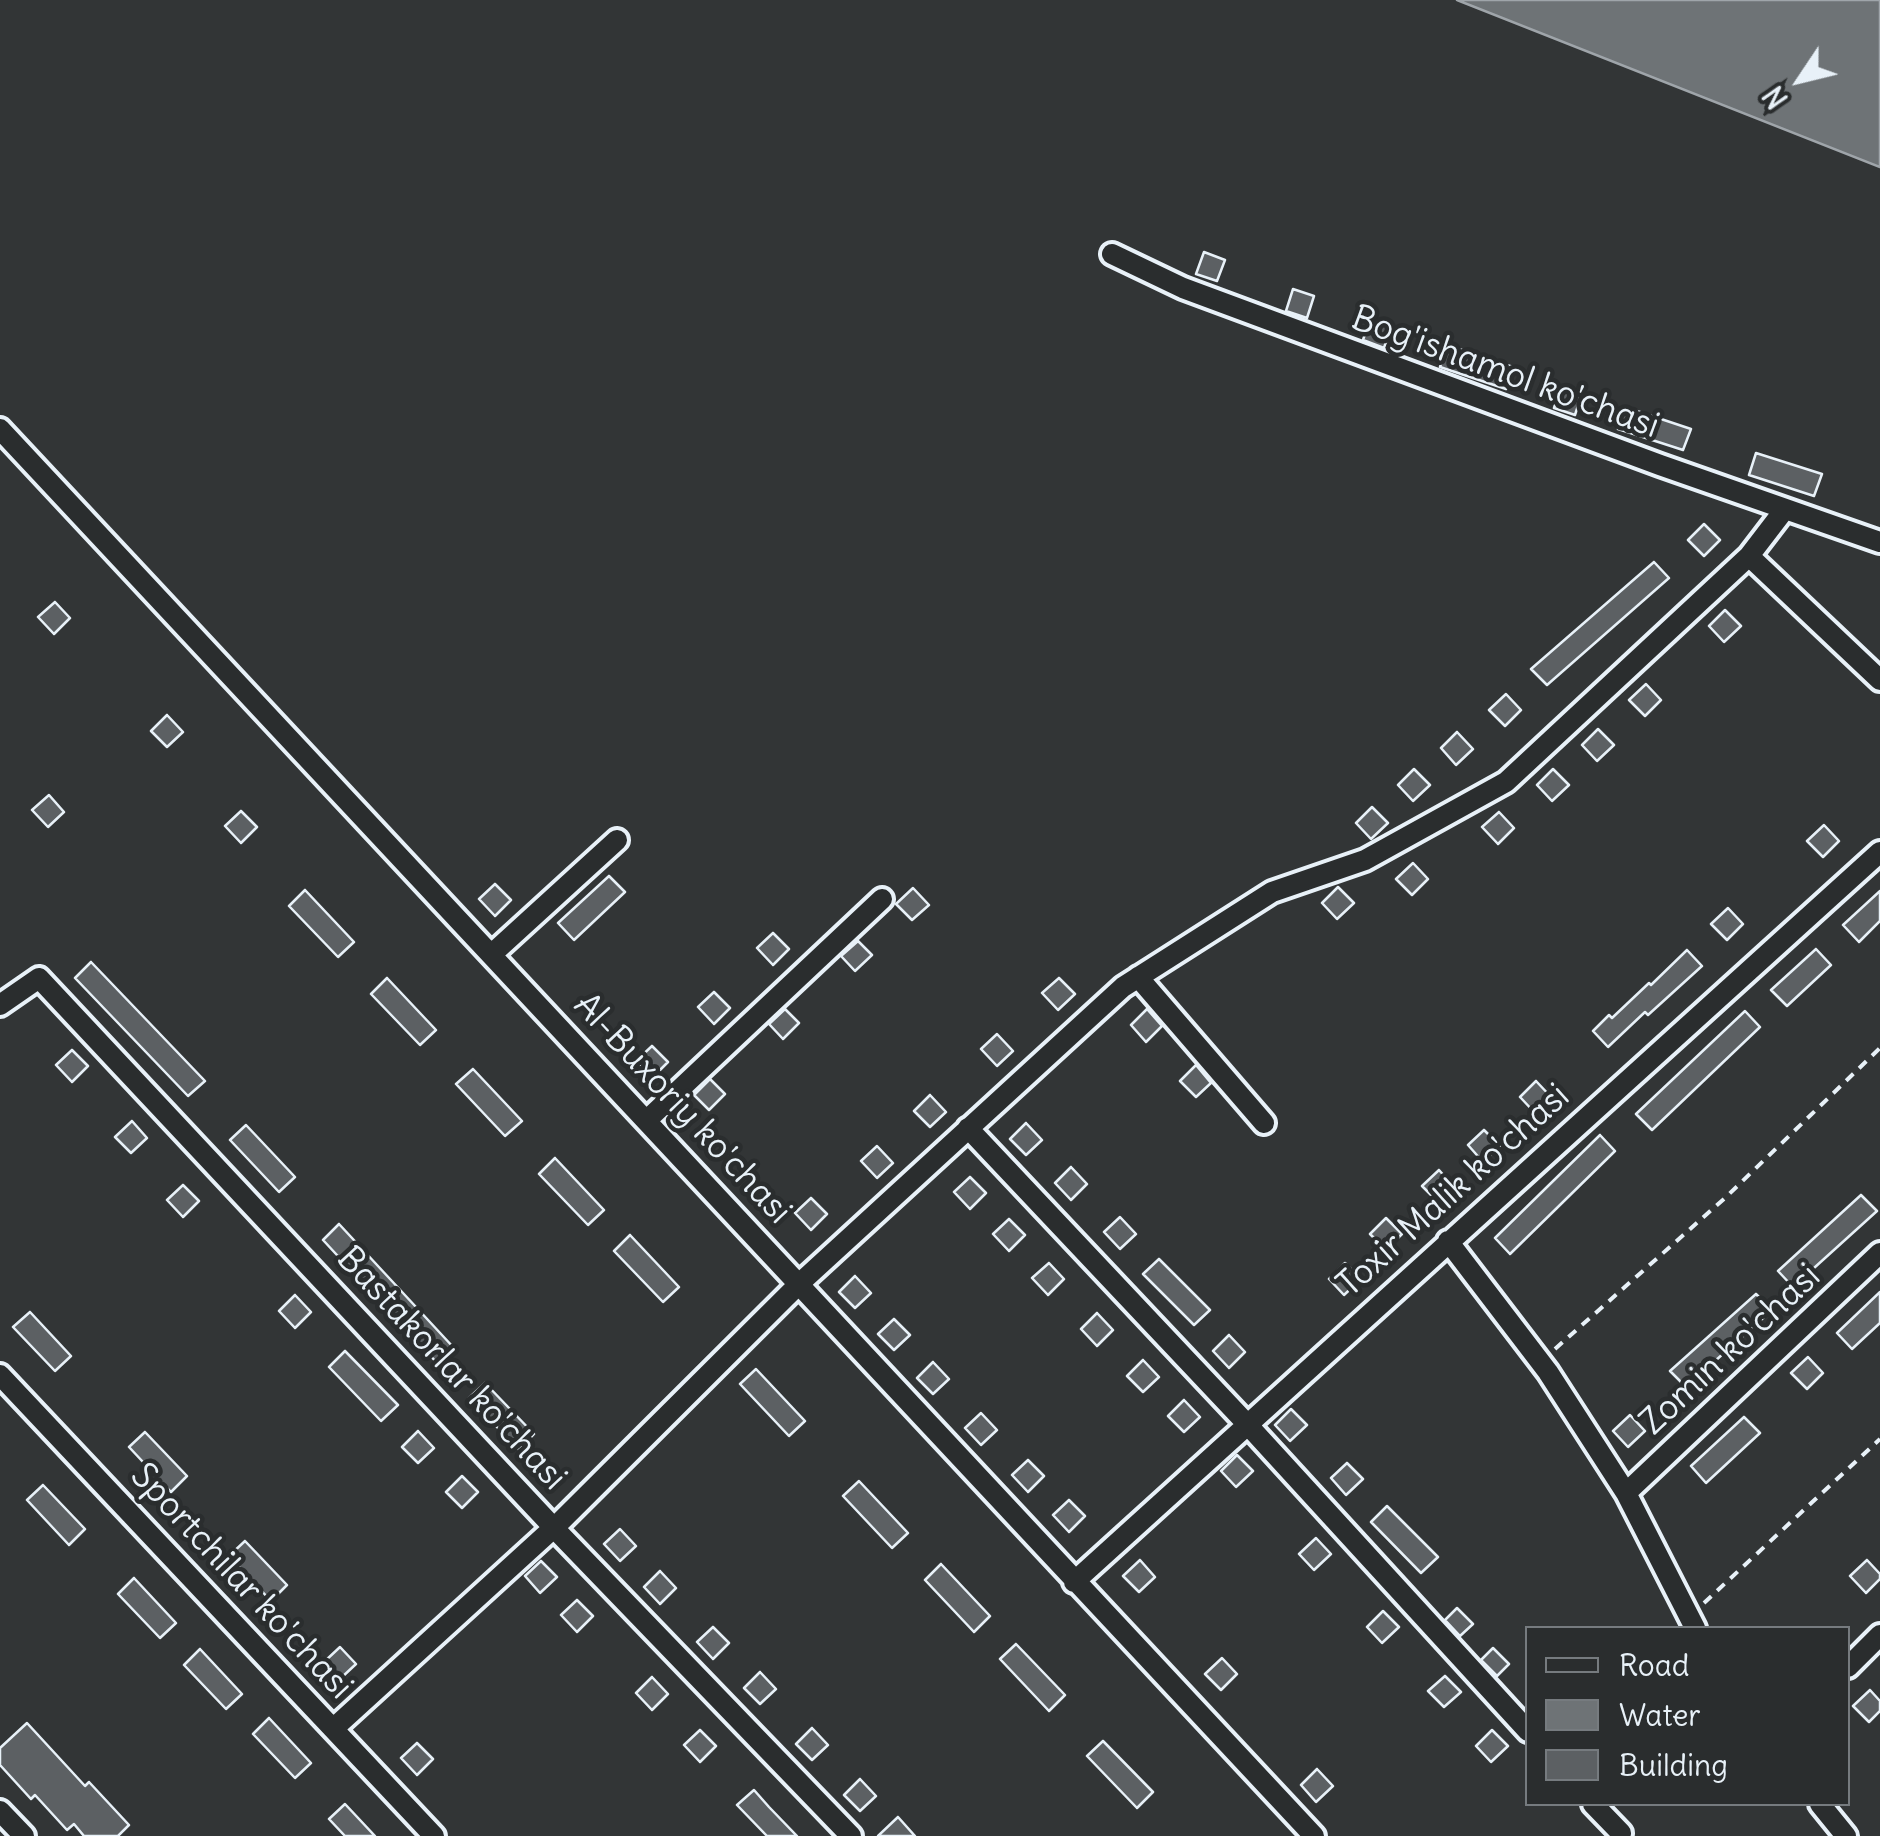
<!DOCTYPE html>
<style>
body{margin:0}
#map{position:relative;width:1880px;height:1836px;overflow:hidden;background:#323536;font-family:Delius,sans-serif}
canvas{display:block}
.legend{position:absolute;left:1525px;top:1626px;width:325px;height:180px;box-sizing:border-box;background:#2a2d2e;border:2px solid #767b7f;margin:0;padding:12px 18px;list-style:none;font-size:30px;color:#e8f1f8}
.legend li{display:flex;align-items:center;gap:20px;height:50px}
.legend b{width:50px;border:2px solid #767b7f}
.north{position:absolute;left:1750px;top:30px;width:100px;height:100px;-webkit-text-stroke:8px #2a2d2e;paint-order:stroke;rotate:235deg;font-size:28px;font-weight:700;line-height:40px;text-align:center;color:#e8f1f8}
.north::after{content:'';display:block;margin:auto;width:35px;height:45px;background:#e8f1f8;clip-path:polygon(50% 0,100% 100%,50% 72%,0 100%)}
</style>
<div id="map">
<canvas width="1880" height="1836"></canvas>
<ul class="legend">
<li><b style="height:12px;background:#2a2d2e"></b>Road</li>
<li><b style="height:28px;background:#6e7376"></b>Water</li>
<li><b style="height:28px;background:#5c6063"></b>Building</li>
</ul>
<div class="north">N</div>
</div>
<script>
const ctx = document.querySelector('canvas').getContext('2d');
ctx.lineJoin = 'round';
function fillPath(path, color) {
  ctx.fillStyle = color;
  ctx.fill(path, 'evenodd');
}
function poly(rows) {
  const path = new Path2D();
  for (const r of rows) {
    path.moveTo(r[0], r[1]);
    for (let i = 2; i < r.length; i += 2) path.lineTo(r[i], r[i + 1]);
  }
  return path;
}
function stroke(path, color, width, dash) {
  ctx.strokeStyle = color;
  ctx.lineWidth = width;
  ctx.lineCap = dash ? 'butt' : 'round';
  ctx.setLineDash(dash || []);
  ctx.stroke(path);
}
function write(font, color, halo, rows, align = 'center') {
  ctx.font = font + ' Delius,sans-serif';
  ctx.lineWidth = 9;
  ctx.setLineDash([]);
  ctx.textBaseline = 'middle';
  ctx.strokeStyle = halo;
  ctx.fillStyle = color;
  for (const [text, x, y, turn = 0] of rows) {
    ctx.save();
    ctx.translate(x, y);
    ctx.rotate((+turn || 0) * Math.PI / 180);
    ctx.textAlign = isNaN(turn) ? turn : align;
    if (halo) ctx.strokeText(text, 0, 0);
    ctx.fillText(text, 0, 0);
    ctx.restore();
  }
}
const water = poly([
 [1457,0,1880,0,1880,167,1457,0]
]);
const building = poly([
 [1204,252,1225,260,1217,281,1196,274,1204,252],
 [1293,289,1314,296,1307,318,1286,311,1293,289],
 [1370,319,1391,326,1384,348,1363,340,1370,319],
 [1447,345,1513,367,1506,389,1440,367,1447,345],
 [1561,386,1582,393,1575,415,1554,408,1561,386],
 [1625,407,1691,429,1683,450,1618,429,1625,407],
 [1756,453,1822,474,1814,496,1749,475,1756,453],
 [1704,524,1720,540,1704,556,1688,540,1704,524],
 [1654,562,1669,578,1547,685,1531,669,1654,562],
 [55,602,70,618,54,634,38,617,55,602],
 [1725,610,1741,626,1724,642,1709,626,1725,610],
 [1646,684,1661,700,1645,716,1629,700,1646,684],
 [1506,694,1521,710,1505,726,1489,710,1506,694],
 [167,715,183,732,167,747,151,731,167,715],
 [1598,729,1614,745,1597,761,1582,745,1598,729],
 [1457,732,1473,749,1456,765,1441,748,1457,732],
 [1414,769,1430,785,1413,801,1398,785,1414,769],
 [1553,769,1569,785,1552,801,1537,785,1553,769],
 [49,795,64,812,48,827,32,810,49,795],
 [1372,807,1388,823,1371,839,1356,823,1372,807],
 [241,811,257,827,241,843,225,826,241,811],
 [1499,812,1514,828,1498,844,1482,827,1499,812],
 [1824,825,1839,841,1823,857,1807,841,1824,825],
 [1413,863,1428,879,1412,895,1396,879,1413,863],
 [609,876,625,892,574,940,558,923,609,876],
 [495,884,511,900,495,916,479,899,495,884],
 [1338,887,1354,903,1337,919,1322,903,1338,887],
 [913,888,929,905,912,920,896,904,913,888],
 [305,890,354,942,338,957,289,906,305,890],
 [1880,891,1880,921,1859,942,1843,925,1880,891],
 [1728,908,1743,924,1727,940,1711,924,1728,908],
 [773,933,789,949,773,965,757,948,773,933],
 [858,941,872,955,855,971,841,956,858,941],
 [1816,949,1831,965,1787,1006,1771,990,1816,949],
 [1687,950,1702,966,1648,1015,1645,1012,1608,1047,1593,1031,1609,1015,1612,1018,1649,983,1651,985,1687,950],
 [91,962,205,1081,188,1096,75,978,91,962],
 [387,978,436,1030,420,1045,371,994,387,978],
 [1059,978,1075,994,1058,1010,1042,993,1059,978],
 [714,992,730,1008,714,1024,698,1007,714,992],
 [785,1009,799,1023,783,1039,769,1024,785,1009],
 [1147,1009,1162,1026,1146,1042,1131,1025,1147,1009],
 [1745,1011,1760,1027,1652,1130,1636,1114,1745,1011],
 [997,1034,1013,1051,997,1066,981,1049,997,1034],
 [652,1046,668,1062,652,1078,636,1061,652,1046],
 [72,1050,88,1066,72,1082,56,1065,72,1050],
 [1196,1065,1211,1083,1196,1097,1180,1081,1196,1065],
 [473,1069,522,1121,505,1136,456,1084,473,1069],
 [710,1079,725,1094,709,1110,694,1095,710,1079],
 [1536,1081,1552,1098,1535,1113,1520,1097,1536,1081],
 [930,1095,946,1112,930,1127,914,1111,930,1095],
 [132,1121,147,1138,131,1153,115,1137,132,1121],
 [1026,1123,1042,1140,1026,1155,1010,1139,1026,1123],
 [246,1125,295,1177,279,1192,230,1140,246,1125],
 [1484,1130,1500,1146,1483,1162,1468,1145,1484,1130],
 [1600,1135,1615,1151,1510,1254,1495,1238,1600,1135],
 [877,1146,893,1163,877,1178,861,1161,877,1146],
 [555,1158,604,1210,588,1225,539,1174,555,1158],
 [1071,1167,1087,1184,1071,1200,1055,1183,1071,1167],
 [1439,1170,1454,1187,1438,1202,1422,1186,1439,1170],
 [970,1177,986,1193,970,1209,954,1192,970,1177],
 [183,1185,199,1201,183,1217,167,1200,183,1185],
 [1861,1195,1877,1211,1793,1287,1778,1271,1861,1195],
 [811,1198,827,1214,811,1230,795,1213,811,1198],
 [1120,1217,1136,1234,1120,1249,1104,1232,1120,1217],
 [1386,1218,1402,1234,1386,1250,1370,1234,1386,1218],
 [1009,1219,1025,1235,1009,1251,993,1234,1009,1219],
 [339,1224,454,1348,438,1364,323,1240,339,1224],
 [630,1235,679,1287,663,1302,614,1251,630,1235],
 [1159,1259,1210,1310,1194,1325,1143,1274,1159,1259],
 [1049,1263,1064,1279,1048,1295,1032,1278,1049,1263],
 [1345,1263,1361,1279,1344,1295,1329,1279,1345,1263],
 [855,1276,871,1293,855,1308,839,1292,855,1276],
 [1880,1292,1880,1323,1852,1349,1837,1333,1880,1292],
 [1756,1294,1772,1310,1686,1387,1670,1371,1756,1294],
 [295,1295,311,1312,295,1328,279,1311,295,1295],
 [30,1312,71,1356,55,1371,13,1327,30,1312],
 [1097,1313,1113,1330,1097,1346,1081,1329,1097,1313],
 [894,1319,910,1335,894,1350,878,1334,894,1319],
 [1229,1335,1245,1352,1229,1368,1213,1351,1229,1335],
 [345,1351,398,1405,381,1421,329,1367,345,1351],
 [1808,1357,1823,1373,1807,1389,1791,1373,1808,1357],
 [1143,1360,1159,1377,1143,1392,1127,1376,1143,1360],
 [933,1362,949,1379,933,1394,917,1378,933,1362],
 [756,1369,805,1421,789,1436,740,1384,756,1369],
 [485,1383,534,1434,519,1450,469,1398,485,1383],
 [1184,1400,1200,1417,1184,1432,1168,1416,1184,1400],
 [1291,1409,1307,1425,1290,1441,1275,1425,1291,1409],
 [981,1413,997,1430,981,1445,965,1428,981,1413],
 [1630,1415,1645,1431,1628,1447,1613,1431,1630,1415],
 [1744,1417,1760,1433,1706,1483,1691,1466,1744,1417],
 [418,1431,434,1448,418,1463,402,1447,418,1431],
 [145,1432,187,1476,171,1492,129,1447,145,1432],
 [1237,1455,1253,1471,1236,1487,1221,1471,1237,1455],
 [1028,1460,1044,1476,1028,1492,1012,1475,1028,1460],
 [1347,1463,1363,1479,1346,1495,1331,1478,1347,1463],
 [462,1476,478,1492,462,1508,446,1492,462,1476],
 [859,1481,908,1533,892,1548,843,1496,859,1481],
 [43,1485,85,1529,69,1545,27,1500,43,1485],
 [1069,1500,1085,1516,1069,1532,1053,1515,1069,1500],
 [1387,1506,1438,1557,1421,1573,1371,1522,1387,1506],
 [620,1529,636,1546,620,1561,604,1544,620,1529],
 [1316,1538,1331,1554,1314,1570,1299,1554,1316,1538],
 [245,1541,287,1585,271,1601,229,1556,245,1541],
 [1140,1560,1155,1577,1139,1592,1123,1576,1140,1560],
 [1867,1560,1880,1574,1880,1579,1866,1593,1850,1576,1867,1560],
 [541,1561,557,1577,540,1593,525,1576,541,1561],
 [941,1564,990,1616,974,1632,925,1580,941,1564],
 [660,1571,676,1588,660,1604,644,1587,660,1571],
 [134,1578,176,1623,160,1638,118,1594,134,1578],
 [577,1600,593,1616,577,1632,561,1615,577,1600],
 [1457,1608,1473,1624,1460,1636,1445,1620,1457,1608],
 [1383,1611,1399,1627,1382,1643,1367,1627,1383,1611],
 [713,1627,729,1643,713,1659,697,1642,713,1627],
 [1016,1644,1065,1695,1049,1711,1000,1659,1016,1644],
 [340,1647,356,1664,340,1679,324,1662,340,1647],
 [1493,1648,1509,1664,1497,1676,1481,1660,1493,1648],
 [200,1649,242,1694,226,1709,184,1665,200,1649],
 [1222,1658,1237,1674,1221,1690,1205,1674,1222,1658],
 [760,1672,776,1689,760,1704,744,1688,760,1672],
 [1445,1676,1461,1692,1444,1707,1428,1691,1445,1676],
 [652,1677,668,1694,652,1710,636,1693,652,1677],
 [1870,1690,1880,1701,1880,1711,1869,1722,1853,1706,1870,1690],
 [269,1718,311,1763,295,1778,253,1734,269,1718],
 [27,1723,85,1786,89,1782,129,1825,118,1836,84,1836,74,1824,67,1830,35,1795,31,1799,0,1765,0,1748,27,1723],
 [812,1728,828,1745,812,1760,796,1744,812,1728],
 [700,1730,716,1746,700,1762,684,1745,700,1730],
 [1492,1730,1508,1746,1491,1762,1476,1746,1492,1730],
 [1103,1741,1153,1792,1137,1808,1087,1756,1103,1741],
 [417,1743,433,1759,417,1775,401,1758,417,1743],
 [1317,1769,1333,1786,1316,1802,1301,1785,1317,1769],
 [860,1779,876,1796,860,1811,844,1795,860,1779],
 [754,1790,769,1807,797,1836,767,1836,737,1805,754,1790],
 [345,1804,375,1836,345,1836,329,1819,345,1804],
 [898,1817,915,1836,878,1836,898,1817]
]);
const path = poly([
 [1555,1349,1725,1198,1880,1048],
 [1704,1603,1880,1439]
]);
const minor = poly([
 [1112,254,1183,288,1660,465,1880,542],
 [0,429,1314,1836],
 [1749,556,1880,680],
 [492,954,617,840],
 [1138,977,1264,1123],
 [0,1005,39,978,554,1528,851,1836],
 [647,1120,882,899],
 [968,1128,1247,1424,1528,1731],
 [1448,1241,1548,1372,1626,1493,1695,1628],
 [0,1375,434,1836],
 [1626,1493,1880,1253],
 [1074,1582,1880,852],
 [1848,1667,1880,1635],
 [334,1728,560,1522,800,1283,1123,987,1272,892,1365,860,1506,782,1749,556,1785,509],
 [1593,1804,1621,1833],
 [1820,1804,1846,1836],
 [0,1811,24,1836]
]);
const streetNames = [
 ["Bog'ishamol ko'chasi",1505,373,20],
 ["Al-Buxoriy ko'chasi",682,1109,47],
 ["Toxir Malik ko'chasi",1454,1191,-42],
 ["Zomin ko'chasi",1731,1350,-43],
 ["Bastakorlar ko'chasi",451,1369,47],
 ["Sportchilar ko'chasi",241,1582,47]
];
fillPath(water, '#6e7376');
stroke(water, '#9fa5aa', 2.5);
fillPath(building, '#5c6063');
stroke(building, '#e8f1f8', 2.5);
stroke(minor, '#e8f1f8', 28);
stroke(path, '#e8f1f8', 4, [10, 8]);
stroke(minor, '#2a2d2e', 20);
write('35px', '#e8f1f8', '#2a2d2e', streetNames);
</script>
